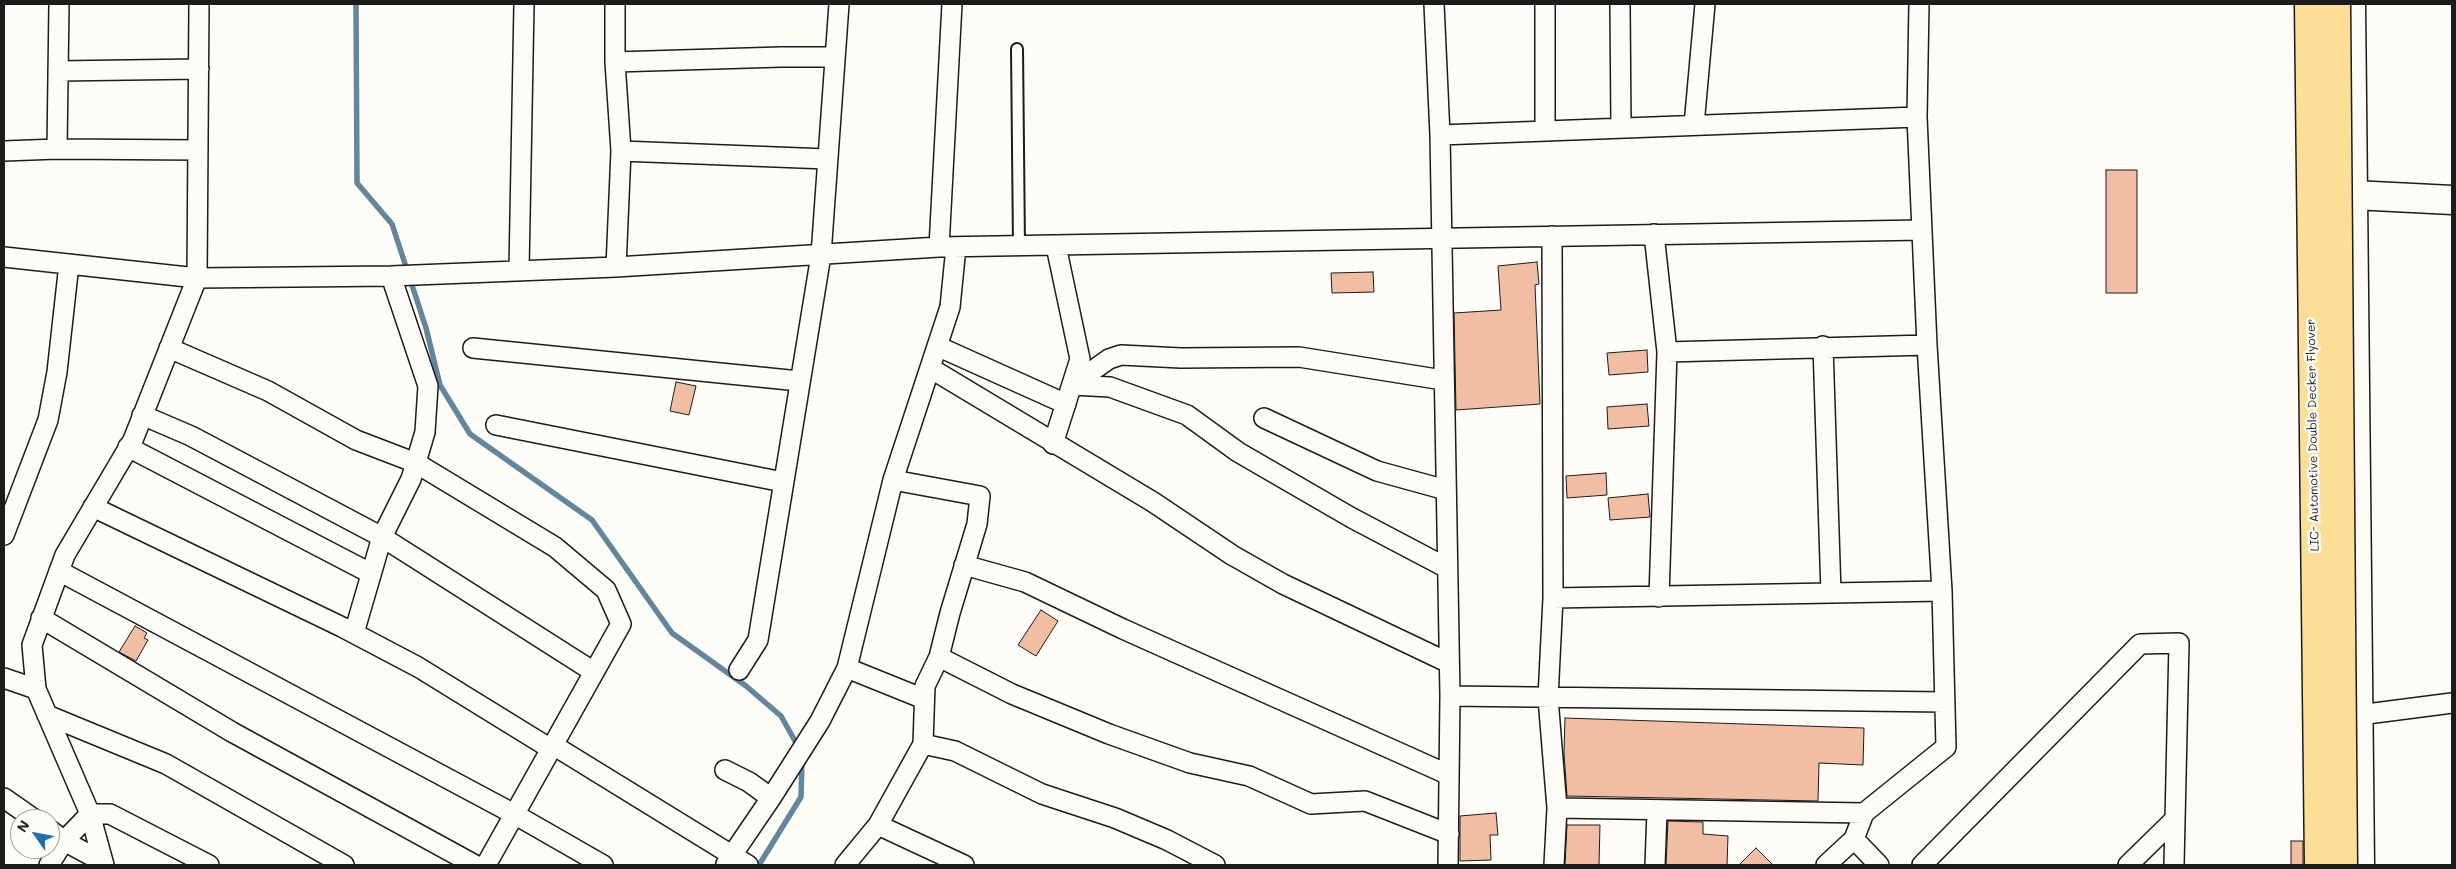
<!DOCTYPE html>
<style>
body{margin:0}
#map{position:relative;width:2456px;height:869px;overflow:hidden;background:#fdfcf7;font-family:Mali,sans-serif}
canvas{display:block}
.frame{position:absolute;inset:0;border:5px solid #1c1c1c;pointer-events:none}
.north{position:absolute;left:10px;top:809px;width:50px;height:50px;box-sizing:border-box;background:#fdfcf7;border:1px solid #a3a29f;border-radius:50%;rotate:303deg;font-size:14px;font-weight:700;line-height:20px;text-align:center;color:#1c1c1c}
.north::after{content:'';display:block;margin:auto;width:18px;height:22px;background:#1f6fb2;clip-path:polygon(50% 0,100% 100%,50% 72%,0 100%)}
</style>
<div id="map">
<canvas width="2456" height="869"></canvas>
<div class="frame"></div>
<div class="north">N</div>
</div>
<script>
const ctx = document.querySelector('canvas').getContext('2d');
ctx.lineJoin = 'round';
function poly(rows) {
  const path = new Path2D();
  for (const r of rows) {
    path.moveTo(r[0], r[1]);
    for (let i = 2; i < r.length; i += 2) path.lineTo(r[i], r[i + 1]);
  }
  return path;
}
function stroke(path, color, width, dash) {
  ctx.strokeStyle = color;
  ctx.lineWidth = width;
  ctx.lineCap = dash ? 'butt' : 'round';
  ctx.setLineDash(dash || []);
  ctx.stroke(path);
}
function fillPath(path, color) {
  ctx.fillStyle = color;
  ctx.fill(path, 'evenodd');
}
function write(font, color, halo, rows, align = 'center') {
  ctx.font = font + ' Mali,sans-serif';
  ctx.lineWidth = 5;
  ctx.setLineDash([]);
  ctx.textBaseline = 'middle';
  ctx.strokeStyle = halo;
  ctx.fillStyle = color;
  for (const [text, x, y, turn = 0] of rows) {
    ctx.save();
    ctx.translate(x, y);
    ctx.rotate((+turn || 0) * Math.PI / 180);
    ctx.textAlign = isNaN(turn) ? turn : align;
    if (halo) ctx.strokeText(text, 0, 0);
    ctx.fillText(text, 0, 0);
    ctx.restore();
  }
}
const stream = poly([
 [356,4,357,183,392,224,426,328,440,385,470,434,592,520,672,633,746,686,781,716,799,748],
 [759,865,801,797,802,759]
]);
const building = poly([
 [2106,170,2137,170,2137,293,2106,293,2106,170],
 [1537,262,1539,284,1535,285,1540,404,1456,410,1454,313,1501,310,1498,266,1537,262],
 [1373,272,1374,292,1332,293,1331,273,1373,272],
 [1647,350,1648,372,1609,375,1607,353,1647,350],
 [676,382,696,386,689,415,670,411,676,382],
 [1647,404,1649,426,1608,429,1607,407,1647,404],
 [1606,473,1607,495,1567,498,1566,476,1606,473],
 [1648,494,1650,517,1610,520,1608,498,1648,494],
 [1041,610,1058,621,1036,656,1018,645,1041,610],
 [135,626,147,633,144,638,148,640,136,661,119,652,135,626],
 [1565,718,1864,728,1863,765,1819,763,1818,801,1567,796,1564,753,1565,718],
 [1496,813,1498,835,1490,835,1491,860,1460,861,1460,816,1496,813],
 [1668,821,1703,822,1703,834,1728,836,1727,865,1666,865,1668,821],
 [1567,825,1600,825,1599,865,1565,865,1567,825],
 [2291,841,2303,841,2303,865,2291,865,2291,841],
 [1756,848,1773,865,1739,865,1756,848]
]);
const lane = poly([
 [1017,49,1019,246]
]);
const street = poly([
 [615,4,615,62,621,151,616,267],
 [1434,4,1440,135,1450,696,1945,702],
 [1545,4,1545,130],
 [1620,4,1621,127],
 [615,62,781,57,835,57],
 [58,71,199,69],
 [1694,125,1705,4],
 [1440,135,1917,117],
 [57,149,198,150],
 [4,151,57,149,59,4],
 [621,151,827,159],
 [1654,234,1667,352],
 [1552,236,1553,598,1548,698,1557,808,1864,813],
 [939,247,952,4],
 [4,257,197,278,199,4],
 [519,270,524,4],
 [937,346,1066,404],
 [1823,346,1831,593],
 [169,348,268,391,356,440,416,463,555,547,606,590,621,624,486,865],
 [473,348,799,381],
 [930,368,1153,502,1232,555,1283,584,1449,663],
 [1072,385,1110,387,1187,415,1238,452,1352,518,1447,568],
 [1072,385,1109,359,1121,355,1181,358,1299,357,1443,380],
 [142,415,191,436,382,537,411,479,425,432,428,386,391,276],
 [1264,418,1377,471,1446,490],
 [496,425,783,482],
 [1053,444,1080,359,1056,246],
 [128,447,370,573],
 [893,480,847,668,924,699],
 [93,507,342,627,418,667,551,749],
 [4,535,48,420,57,372,69,264],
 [964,565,1025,582,1123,629,1449,775],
 [59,571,514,814,603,865],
 [1659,597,1667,352,1927,345],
 [1553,598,1942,591],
 [41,618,232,732,475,865],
 [354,633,382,537,594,672],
 [939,657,1012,694,1109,734,1190,763,1249,776,1311,804,1365,801,1449,834],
 [739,670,758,640,821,255,839,4],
 [4,678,36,689],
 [47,715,166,764,344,865],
 [2359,715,2452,703],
 [923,744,955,751,1042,794,1115,818,1167,840,1215,865],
 [553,745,748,865],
 [725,770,749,782,771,798,726,864],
 [4,798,34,819],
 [771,798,820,721,847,668],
 [878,825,964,865],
 [50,830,64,841,103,862],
 [1854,839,1864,813,1946,747,1942,591,1927,345,1917,117,1919,4],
 [49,865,64,841,90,814,110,814,209,865],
 [104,865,90,814,36,689,32,645,65,555,133,440,197,278,391,276,616,267,939,247,1922,230],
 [845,865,878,825,923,744,925,686,939,657,950,613,977,524,980,496,893,480,950,307,956,247],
 [1448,865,1450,696],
 [1554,865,1557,808],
 [1655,865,1657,812],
 [1826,865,1854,839,1879,865],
 [1922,865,2140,644,2179,643,2174,865],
 [2128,865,2175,819]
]);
const secondary = poly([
 [2351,4,2360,865],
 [2334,194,2452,200]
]);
const rail = poly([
 [2316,4,2322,865],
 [2327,4,2333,865]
]);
const primaryBridge = poly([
 [2309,4,2319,865],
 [2336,4,2343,865]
]);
const streetNames = [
 ["LIC- Automotive Double Decker Flyover",2313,435,-91]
];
stroke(stream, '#63869c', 5.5);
fillPath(building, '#f1bda3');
stroke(building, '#1c1c1c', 1);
stroke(lane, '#1c1c1c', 14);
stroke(street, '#1c1c1c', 22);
stroke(secondary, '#1c1c1c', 31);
stroke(lane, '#fdfcf7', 10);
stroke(street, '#fdfcf7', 19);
stroke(secondary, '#fdfcf7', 28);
stroke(rail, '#1c1c1c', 4);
stroke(primaryBridge, '#1c1c1c', 31, []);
stroke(primaryBridge, '#fcde96', 28);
write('12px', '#1c1c1c', '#fdfcf7', streetNames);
</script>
